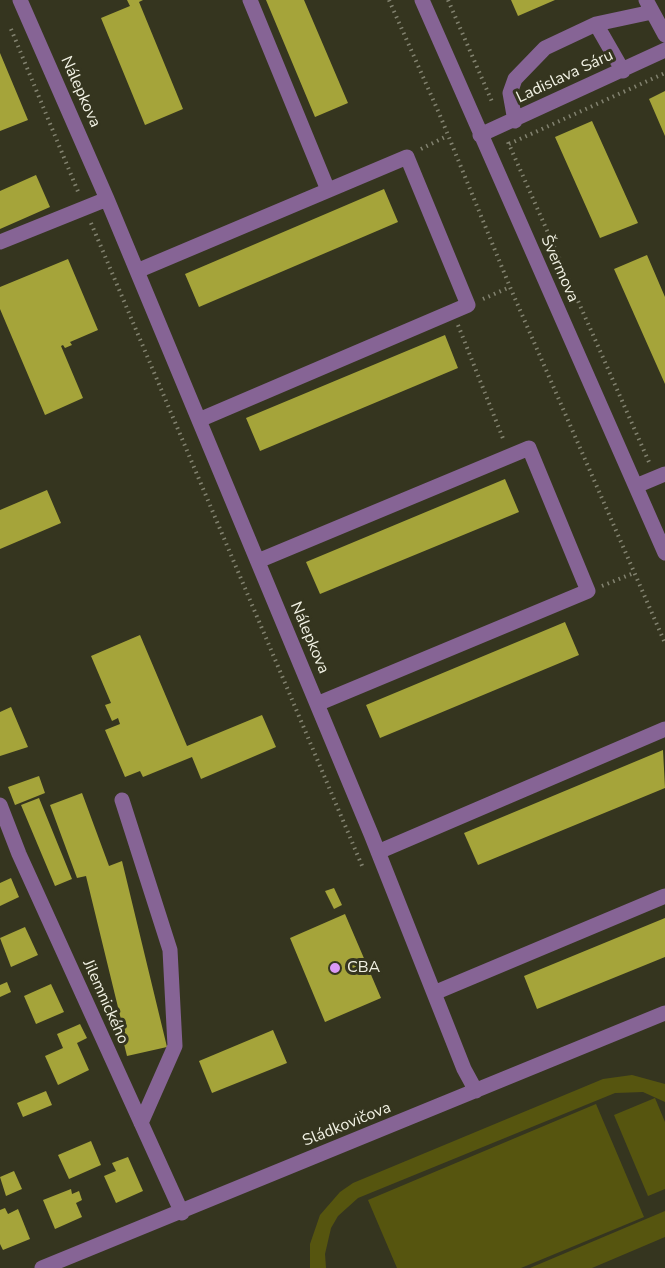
<!DOCTYPE html>
<meta charset="utf-8">
<style>
body{margin:0}
canvas{display:block;background:#35351f}
</style>
<canvas width="665" height="1268"></canvas>
<script>
const ctx = document.querySelector('canvas').getContext('2d');
ctx.lineJoin = 'round';
function fillPath(path, color) {
  ctx.fillStyle = color;
  ctx.fill(path, 'evenodd');
}
function poly(rows) {
  const path = new Path2D();
  for (const r of rows) {
    path.moveTo(r[0], r[1]);
    for (let i = 2; i < r.length; i += 2) path.lineTo(r[i], r[i + 1]);
  }
  return path;
}
function stroke(path, color, width, dash) {
  ctx.strokeStyle = color;
  ctx.lineWidth = width;
  ctx.lineCap = dash ? 'butt' : 'round';
  ctx.setLineDash(dash || []);
  ctx.stroke(path);
}
function write(font, color, halo, rows, align = 'center') {
  ctx.font = font + ' "Nunito Sans",sans-serif';
  ctx.lineWidth = 6;
  ctx.setLineDash([]);
  ctx.textBaseline = 'middle';
  ctx.strokeStyle = halo;
  ctx.fillStyle = color;
  for (const [text, x, y, turn = 0] of rows) {
    ctx.save();
    ctx.translate(x, y);
    ctx.rotate((+turn || 0) * Math.PI / 180);
    ctx.textAlign = isNaN(turn) ? turn : align;
    if (halo) ctx.strokeText(text, 0, 0);
    ctx.fillText(text, 0, 0);
    ctx.restore();
  }
}
const green = poly([
 [632,1075,665,1084,665,1102,643,1092,615,1093,358,1198,338,1216,331,1228,325,1254,326,1268,310,1268,310,1244,320,1215,340,1192,353,1183,603,1079],
 [655,1098,665,1122,665,1189,648,1196,614,1115],
 [596,1104,644,1217,521,1268,397,1268,368,1200],
 [665,1211,665,1237,592,1268,530,1268]
]);
const building = poly([
 [127,0,143,0,139,2,183,109,145,125,101,18,130,6],
 [266,0,304,0,348,103,315,117],
 [511,0,555,0,518,16],
 [0,53,28,120,0,131],
 [665,91,665,136,649,99],
 [592,121,638,223,600,238,555,137],
 [36,175,50,207,0,229,0,191],
 [384,189,398,222,199,307,185,274],
 [647,255,665,297,665,384,614,269],
 [68,259,98,330,70,342,72,345,65,348,63,345,61,346,83,398,45,415,0,309,0,287],
 [445,335,458,368,260,451,246,418],
 [505,479,519,512,320,594,306,562],
 [47,490,61,523,0,549,0,510],
 [565,622,579,655,380,738,366,705],
 [140,635,187,746,262,715,276,747,201,779,192,757,143,777,140,771,125,777,105,730,120,724,118,718,112,721,105,705,111,703,91,656],
 [11,707,28,747,0,756,0,712],
 [663,750,665,788,478,865,464,833],
 [39,776,45,793,15,805,8,787],
 [82,793,109,866,122,861,167,1047,127,1056,122,1036,125,1036,86,876,77,878,50,805],
 [39,798,72,879,55,886,21,805],
 [11,878,19,897,0,906,0,883],
 [334,888,342,905,334,909,325,891],
 [345,914,381,998,325,1022,290,938],
 [665,918,665,957,537,1009,524,976],
 [25,927,38,955,11,967,0,938],
 [7,982,11,992,0,997,0,985],
 [51,984,64,1012,36,1024,24,996],
 [80,1024,87,1038,77,1043,89,1070,58,1085,45,1056,63,1048,57,1034],
 [273,1030,287,1063,212,1093,199,1061],
 [46,1091,52,1105,23,1117,17,1103],
 [91,1141,101,1165,69,1179,58,1155],
 [128,1157,143,1191,116,1203,104,1176,116,1171,112,1163],
 [14,1171,22,1189,6,1196,0,1177],
 [71,1189,72,1194,79,1191,82,1200,76,1203,82,1217,55,1229,43,1200],
 [5,1208,8,1214,18,1209,30,1239,3,1250,0,1244,0,1210]
]);
const path = poly([
 [389,0,439,113,510,287,665,643],
 [448,0,493,104],
 [11,29,79,194],
 [508,142,649,462],
 [509,144,665,73],
 [421,149,447,136],
 [91,223,363,868],
 [483,299,510,287],
 [458,325,504,441],
 [602,586,634,573]
]);
const minor = poly([
 [20,0,107,199,371,834,464,1069,476,1091],
 [250,0,328,190],
 [422,0,665,553],
 [646,0,665,35],
 [596,24,623,71],
 [515,121,510,93,515,79,545,48,596,24,652,12],
 [480,135,665,50],
 [0,242,107,199],
 [137,271,407,157,468,305,199,420],
 [636,486,665,474],
 [258,561,529,448,588,591,317,704],
 [122,800,170,950,175,1046,141,1123],
 [0,805,19,854,182,1213],
 [378,852,665,729],
 [434,993,665,896],
 [42,1268,665,1013]
]);
const markers = [
 [335,968,6,"#da9af6"]
];
const streetNames = [
 ["Ladislava Sáru",565,77,-25],
 ["Nálepkova",80,92,66],
 ["Švermova",559,269,66],
 ["Nálepkova",309,638,67],
 ["Jilemnického",105,1002,66],
 ["Sládkovičova",347,1125,-22]
];
const poiNames = [
 ["CBA",347,968]
];
fillPath(green, '#56550f');
fillPath(building, '#a5a43a');
stroke(path, '#82826f', 4, [1.5, 4.5]);
stroke(minor, '#866495', 15);
for (const [x, y, r, color] of markers) {
  const dot = new Path2D();
  dot.arc(x, y, r, 0, 2 * Math.PI);
  ctx.fillStyle = color;
  ctx.fill(dot);
  stroke(dot, '#35351f', 2);
}
write('16px', '#f2f2e4', '#35351f', streetNames);
write('16px', '#f2f2e4', '#35351f', poiNames, 'left');
</script>
